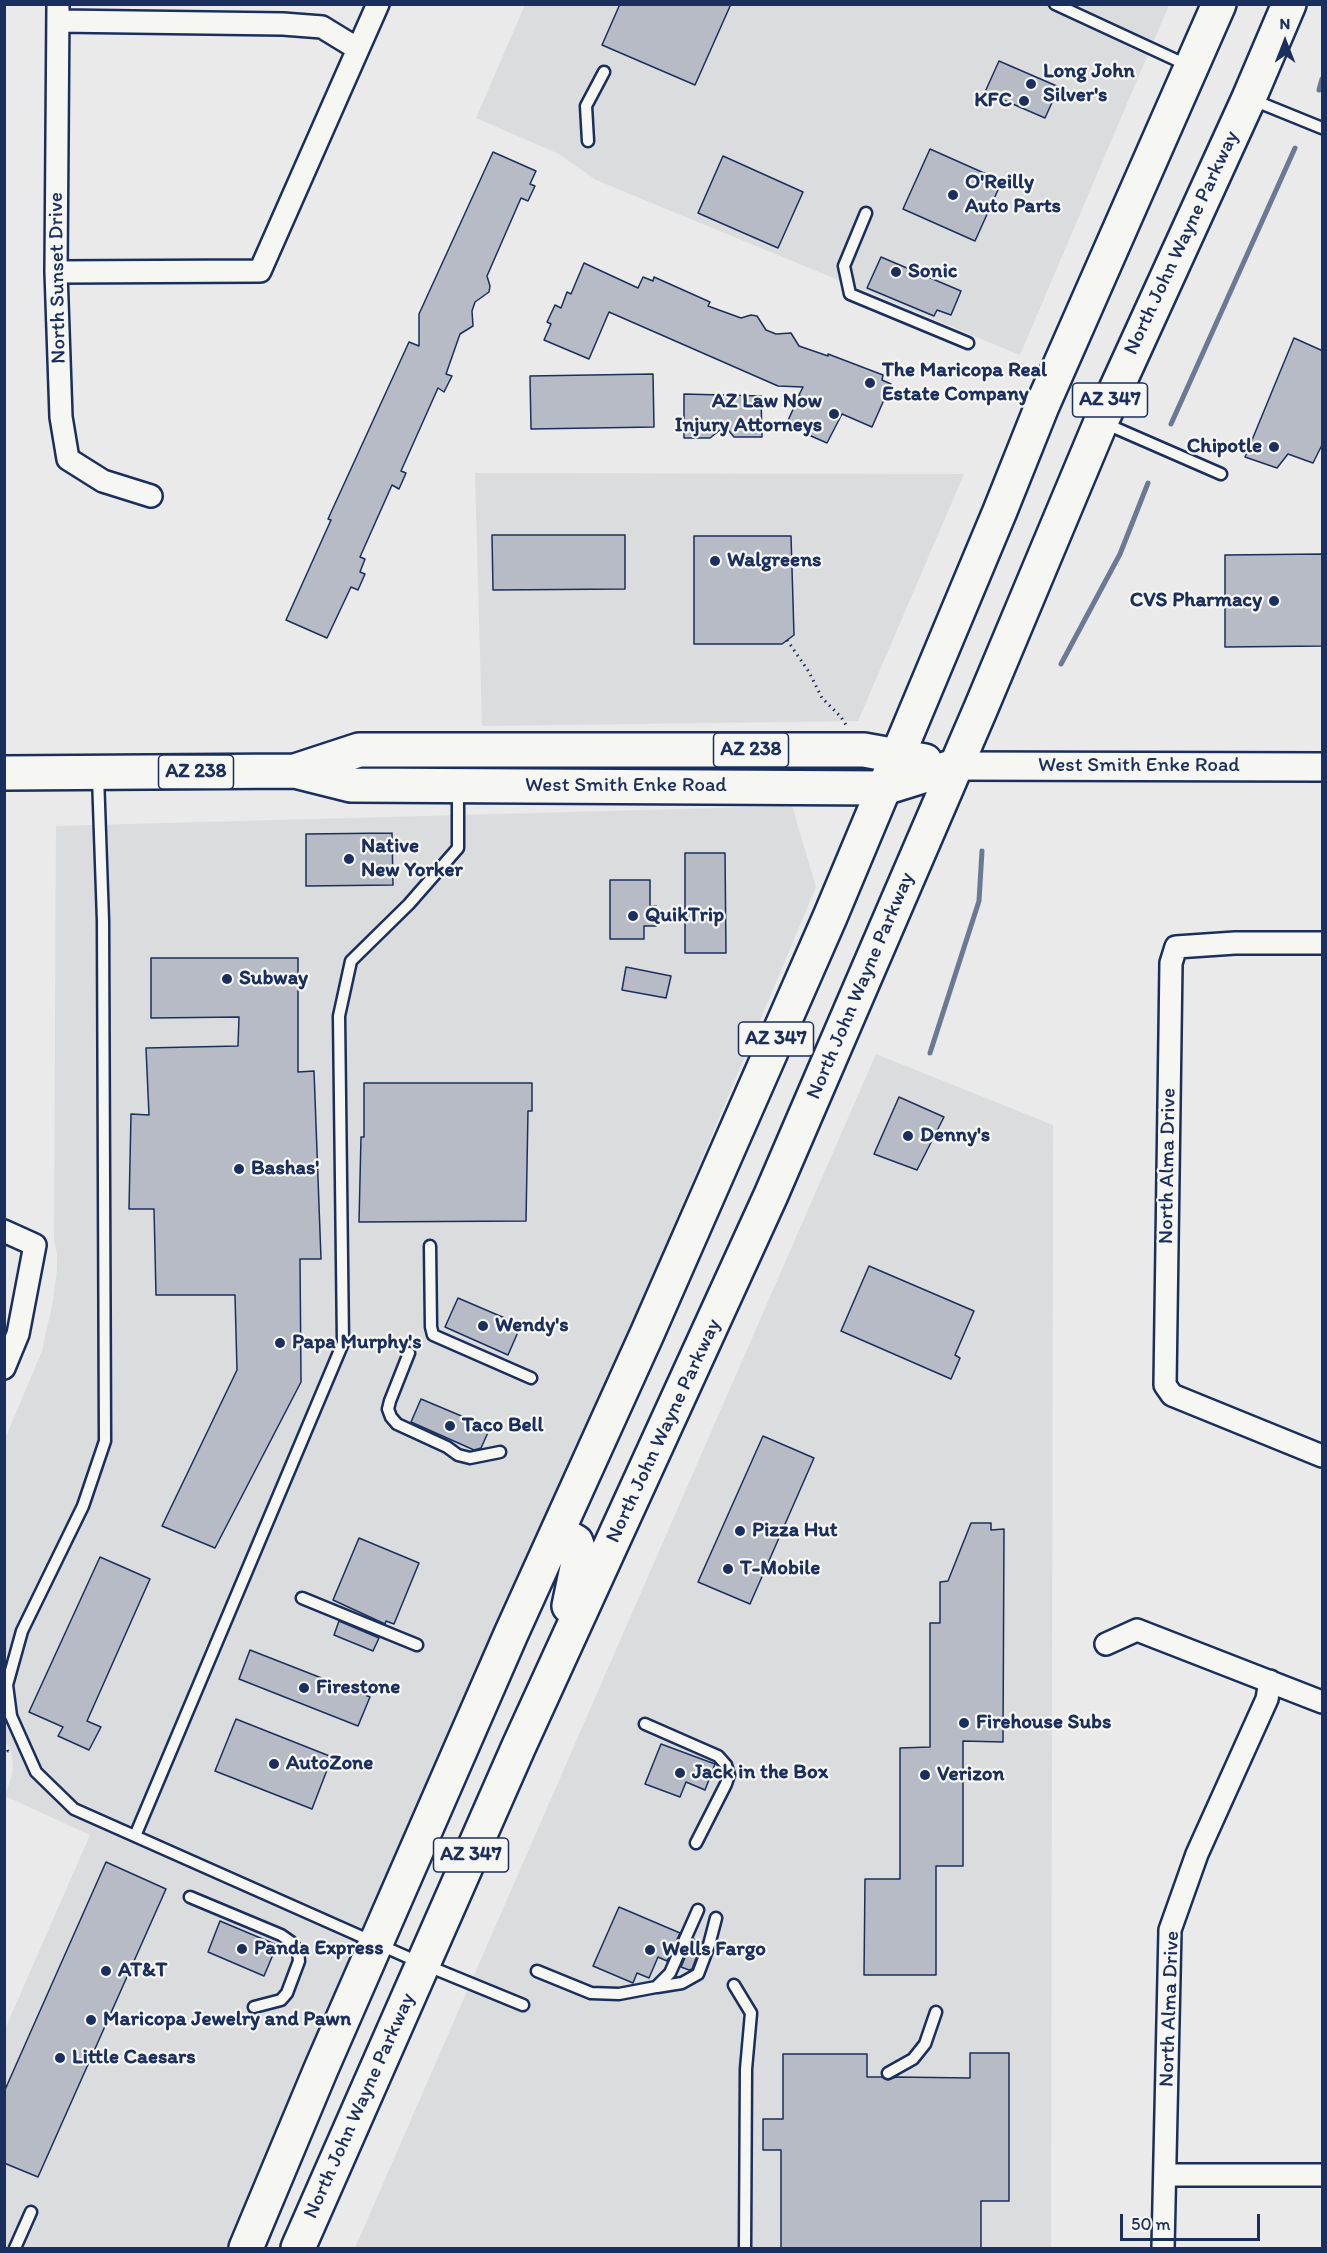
<!DOCTYPE html>
<style>
body{margin:0}
#map{position:relative;width:1327px;height:2253px;overflow:hidden;background:#e9eae9;font-family:Itim,sans-serif}
canvas{display:block}
.frame{position:absolute;inset:0;border:6px solid #1b2f5e;pointer-events:none}
.north{position:absolute;left:1255px;top:12px;width:60px;height:60px;-webkit-text-stroke:4px #f6f6f2;paint-order:stroke;rotate:0deg;font-size:16px;font-weight:700;line-height:24px;text-align:center;color:#1b2f5e}
.north::after{content:'';display:block;margin:auto;width:21px;height:27px;background:#1b2f5e;clip-path:polygon(50% 0,100% 100%,50% 72%,0 100%)}
.scale{position:absolute;left:1120px;top:2214px;width:140px;height:27px;box-sizing:border-box;border:3px solid #1b2f5e;border-top:0;padding-left:8px;font-size:18px;line-height:21px;white-space:nowrap;color:#1b2f5e;-webkit-text-stroke:4px #f6f6f2;paint-order:stroke}
</style>
<div id="map">
<canvas width="1327" height="2253"></canvas>
<div class="frame"></div>
<div class="north">N</div>
<div class="scale">50 m</div>
</div>
<script>
const ctx = document.querySelector('canvas').getContext('2d');
ctx.lineJoin = 'round';
function fillPath(path, color) {
  ctx.fillStyle = color;
  ctx.fill(path, 'evenodd');
}
function poly(rows) {
  const path = new Path2D();
  for (const r of rows) {
    path.moveTo(r[0], r[1]);
    for (let i = 2; i < r.length; i += 2) path.lineTo(r[i], r[i + 1]);
  }
  return path;
}
function stroke(path, color, width, dash) {
  ctx.strokeStyle = color;
  ctx.lineWidth = width;
  ctx.lineCap = dash ? 'butt' : 'round';
  ctx.setLineDash(dash || []);
  ctx.stroke(path);
}
function write(font, color, halo, rows, align = 'center') {
  ctx.font = font + ' Itim,sans-serif';
  ctx.lineWidth = 4.5;
  ctx.setLineDash([]);
  ctx.textBaseline = 'middle';
  ctx.strokeStyle = halo;
  ctx.fillStyle = color;
  for (const [text, x, y, turn = 0] of rows) {
    ctx.save();
    ctx.translate(x, y);
    ctx.rotate((+turn || 0) * Math.PI / 180);
    ctx.textAlign = isNaN(turn) ? turn : align;
    if (halo) ctx.strokeText(text, 0, 0);
    ctx.fillText(text, 0, 0);
    ctx.restore();
  }
}
const built = poly([
 [525,5,1169,5,1020,355,596,180,559,154,476,118],
 [475,473,964,474,858,721,482,726],
 [792,806,816,887,244,2248,5,2248,5,2029,90,1835,5,1796,12,1775,13,1764,11,1751,4,1739,5,1439,42,1351,53,1301,57,1269,57,1253,54,1241,56,826],
 [876,1054,1053,1125,1051,2248,355,2248]
]);
const stream = poly([
 [1319,90,1322,79],
 [1171,424,1295,148],
 [1061,664,1120,554,1148,483],
 [930,1053,979,901,982,851]
]);
const building = poly([
 [620,4,731,4,695,85,602,45,620,4],
 [999,61,1059,87,1045,118,985,92,999,61],
 [930,149,1002,181,975,241,903,209,930,149],
 [493,152,536,171,530,184,535,186,528,201,521,198,487,276,490,286,489,292,475,302,472,311,473,326,460,334,446,374,452,376,444,392,438,388,401,471,406,473,399,489,392,485,360,557,365,559,360,572,365,574,358,590,351,587,327,638,286,620,331,520,328,519,409,342,419,346,419,314,493,152],
 [723,156,803,192,778,248,698,213,723,156],
 [881,257,961,291,951,315,937,310,934,316,867,288,881,257],
 [584,263,638,288,643,277,653,281,654,277,710,302,708,306,741,318,751,315,757,316,766,330,776,334,791,333,799,346,828,356,828,354,883,375,882,380,891,384,872,427,842,414,827,443,786,425,799,396,801,396,799,395,803,387,778,386,609,312,589,359,544,340,551,324,547,322,555,305,561,308,567,292,571,294,584,263],
 [1294,338,1323,351,1323,443,1313,463,1288,454,1277,468,1245,457,1294,338],
 [653,374,654,427,531,429,530,376,653,374],
 [684,394,761,396,762,437,734,437,725,426,710,438,684,438,684,394],
 [492,535,625,535,625,589,493,590,492,535],
 [694,536,791,536,794,635,782,644,694,644,694,536],
 [1323,554,1323,646,1225,647,1225,555,1323,554],
 [392,833,393,885,306,886,306,834,392,833],
 [685,853,725,853,726,953,685,953,685,853],
 [610,880,650,880,650,906,656,906,656,926,644,926,644,939,610,939,610,880],
 [151,958,298,958,298,1072,314,1071,321,1259,300,1259,301,1382,215,1548,162,1526,237,1370,235,1295,156,1295,154,1209,129,1209,131,1114,149,1115,146,1048,238,1046,239,1017,151,1018,151,958],
 [626,967,671,976,666,998,622,990,626,967],
 [364,1083,532,1083,532,1111,528,1111,526,1221,359,1222,361,1137,364,1137,364,1083],
 [899,1097,944,1117,917,1170,874,1154,899,1097],
 [869,1266,974,1311,955,1355,960,1358,951,1379,841,1331,869,1266],
 [458,1298,521,1325,508,1355,445,1327,458,1298],
 [421,1399,490,1428,481,1448,474,1450,411,1422,421,1399],
 [763,1436,814,1458,750,1604,698,1582,763,1436],
 [971,1523,991,1523,991,1530,1004,1529,1003,1742,963,1741,963,1866,936,1866,936,1975,864,1975,865,1879,900,1879,900,1748,930,1747,930,1623,940,1623,940,1582,948,1581,971,1523],
 [359,1538,419,1563,394,1624,386,1621,385,1624,333,1600,359,1538],
 [100,1557,150,1579,87,1721,101,1727,89,1750,58,1736,63,1727,29,1712,100,1557],
 [339,1621,379,1638,373,1651,334,1635,339,1621],
 [250,1650,370,1697,358,1726,239,1679,250,1650],
 [236,1719,332,1757,312,1809,215,1771,236,1719],
 [661,1744,715,1764,705,1790,686,1782,680,1797,645,1784,661,1744],
 [106,1862,166,1889,38,2177,4,2163,4,2092,106,1862],
 [619,1907,680,1933,667,1961,658,1957,649,1978,637,1973,633,1983,593,1966,619,1907],
 [220,1921,277,1945,264,1976,208,1952,220,1921],
 [693,1939,702,1942,692,1969,689,1970,681,1967,693,1939],
 [970,2053,1009,2053,1009,2201,981,2201,981,2248,781,2248,781,2150,763,2150,763,2119,783,2119,783,2054,867,2054,867,2077,882,2077,888,2080,896,2077,970,2078,970,2053]
]);
const path = poly([
 [787,640,809,672,822,698,841,717,846,725],
 [4,1748,7,1747,8,1751,11,1750]
]);
const service = poly([
 [1055,4,1189,66],
 [1253,100,1322,128],
 [588,141,586,106,604,72],
 [866,213,844,266,850,294,968,343],
 [1104,423,1221,474],
 [98,776,103,921,105,1441,83,1506,22,1631,7,1685,11,1716,36,1772,74,1809,423,1964,523,2005],
 [430,1246,431,1327,433,1335,531,1378],
 [409,1353,390,1401,388,1409,391,1417,397,1424,447,1447,458,1455,470,1458,500,1452],
 [302,1598,417,1645],
 [645,1724,718,1756,726,1765,729,1775,726,1784,696,1843],
 [135,1836,343,1343,339,1016,351,961,409,904,458,848,458,788],
 [190,1897,281,1935,291,1942,298,1951,299,1961,287,1993,281,2000,254,2007],
 [537,1971,591,1993,619,1994,656,1987,670,1973,698,1910],
 [734,1985,751,2013,746,2069,745,2248],
 [657,1987,682,1983,698,1974,709,1945,716,1918],
 [888,2073,913,2059,925,2044,936,2012],
 [15,2248,31,2212]
]);
const minor = poly([
 [58,4,56,272,61,417,68,459,103,481,151,496],
 [58,21,283,24,322,27,358,49],
 [56,272,260,271,378,4],
 [1322,943,1235,943,1176,947,1171,963,1165,1385,1172,1395,1322,1456],
 [4,1231,35,1245,18,1334,4,1368],
 [1106,1644,1137,1630,1322,1702],
 [1165,2175,1322,2175],
 [1163,2248,1170,1930,1197,1854,1267,1699,1270,1681]
]);
const tertiary = poly([
 [955,766,1322,767]
]);
const primary = poly([
 [295,771,359,750,864,750,925,761],
 [4,773,295,771,351,785,884,788,955,766]
]);
const trunk = poly([
 [559,1532,576,1542,578,1548,578,1563,569,1606],
 [246,2248,321,2069,511,1634,647,1334,830,917,1000,511,1042,406,1219,4],
 [298,2248,519,1746,771,1195,981,708,1101,422,1249,98,1289,4]
]);
const markers = [
 [1031,84,6,"#1b2f5e"],
 [1024,101,6,"#1b2f5e"],
 [953,195,6,"#1b2f5e"],
 [896,272,6,"#1b2f5e"],
 [870,383,6,"#1b2f5e"],
 [834,414,6,"#1b2f5e"],
 [1274,447,6,"#1b2f5e"],
 [715,561,6,"#1b2f5e"],
 [1274,601,6,"#1b2f5e"],
 [349,859,6,"#1b2f5e"],
 [633,916,6,"#1b2f5e"],
 [227,979,6,"#1b2f5e"],
 [908,1136,6,"#1b2f5e"],
 [239,1169,6,"#1b2f5e"],
 [483,1326,6,"#1b2f5e"],
 [280,1343,6,"#1b2f5e"],
 [450,1426,6,"#1b2f5e"],
 [740,1531,6,"#1b2f5e"],
 [728,1569,6,"#1b2f5e"],
 [304,1688,6,"#1b2f5e"],
 [964,1723,6,"#1b2f5e"],
 [274,1764,6,"#1b2f5e"],
 [680,1773,6,"#1b2f5e"],
 [925,1775,6,"#1b2f5e"],
 [242,1949,6,"#1b2f5e"],
 [650,1950,6,"#1b2f5e"],
 [106,1971,6,"#1b2f5e"],
 [91,2020,6,"#1b2f5e"],
 [60,2058,6,"#1b2f5e"]
];
const shields = [
 [1110,400,75],
 [751,750,75],
 [196,772,75],
 [776,1039,75],
 [471,1855,75]
];
const shieldNames = [
 ["AZ 347",1110,400],
 ["AZ 238",751,750],
 ["AZ 238",196,772],
 ["AZ 347",776,1039],
 ["AZ 347",471,1855]
];
const poiNames = [
 ["Long John",1043,72],
 ["Silver's",1043,96],
 ["KFC",1012,101,"right"],
 ["O'Reilly",965,183],
 ["Auto Parts",965,207],
 ["Sonic",908,272],
 ["The Maricopa Real",882,371],
 ["Estate Company",882,395],
 ["AZ Law Now",822,402,"right"],
 ["Injury Attorneys",822,426,"right"],
 ["Chipotle",1262,447,"right"],
 ["Walgreens",727,561],
 ["CVS Pharmacy",1262,601,"right"],
 ["Native",361,847],
 ["New Yorker",361,871],
 ["QuikTrip",645,916],
 ["Subway",239,979],
 ["Denny's",920,1136],
 ["Bashas'",251,1169],
 ["Wendy's",495,1326],
 ["Papa Murphy's",292,1343],
 ["Taco Bell",462,1426],
 ["Pizza Hut",752,1531],
 ["T-Mobile",740,1569],
 ["Firestone",316,1688],
 ["Firehouse Subs",976,1723],
 ["AutoZone",286,1764],
 ["Jack in the Box",692,1773],
 ["Verizon",937,1775],
 ["Panda Express",254,1949],
 ["Wells Fargo",662,1950],
 ["AT&T",118,1971],
 ["Maricopa Jewelry and Pawn",103,2020],
 ["Little Caesars",72,2058]
];
const streetNames = [
 ["North John Wayne Parkway",1182,243,-65],
 ["North Sunset Drive",58,278,-91],
 ["West Smith Enke Road",1139,766],
 ["West Smith Enke Road",626,786],
 ["North John Wayne Parkway",861,986,-67],
 ["North Alma Drive",1168,1166,-89],
 ["North John Wayne Parkway",664,1431,-65],
 ["North Alma Drive",1170,2009,-88],
 ["North John Wayne Parkway",360,2106,-66]
];
fillPath(built, '#dadcde');
stroke(stream, '#6c7995', 5);
fillPath(building, '#b6bbc6');
stroke(building, '#1b2f5e', 1.5);
stroke(service, '#1b2f5e', 15);
stroke(minor, '#1b2f5e', 26);
stroke(tertiary, '#1b2f5e', 32);
stroke(primary, '#1b2f5e', 38);
stroke(trunk, '#1b2f5e', 38);
stroke(path, '#1b2f5e', 3, [1.5, 4.5]);
stroke(service, '#f6f6f2', 10);
stroke(minor, '#f6f6f2', 21);
stroke(tertiary, '#f6f6f2', 27);
stroke(primary, '#f6f6f2', 33);
stroke(trunk, '#f6f6f2', 33);
for (const [x, y, r, color] of markers) {
  const dot = new Path2D();
  dot.arc(x, y, r, 0, 2 * Math.PI);
  ctx.fillStyle = color;
  ctx.fill(dot);
  stroke(dot, '#f6f6f2', 2);
}
for (const [x, y, w] of shields) {
  const box = new Path2D();
  box.roundRect(x - w / 2, y - 17, w, 34, 4.5);
  ctx.fillStyle = '#f6f6f2';
  ctx.fill(box);
  stroke(box, '#1b2f5e', 1.5);
}
write('bold 20px', '#1b2f5e', null, shieldNames);
write('bold 21px', '#1b2f5e', '#f6f6f2', poiNames, 'left');
write('21px', '#1b2f5e', '#f6f6f2', streetNames);
</script>
